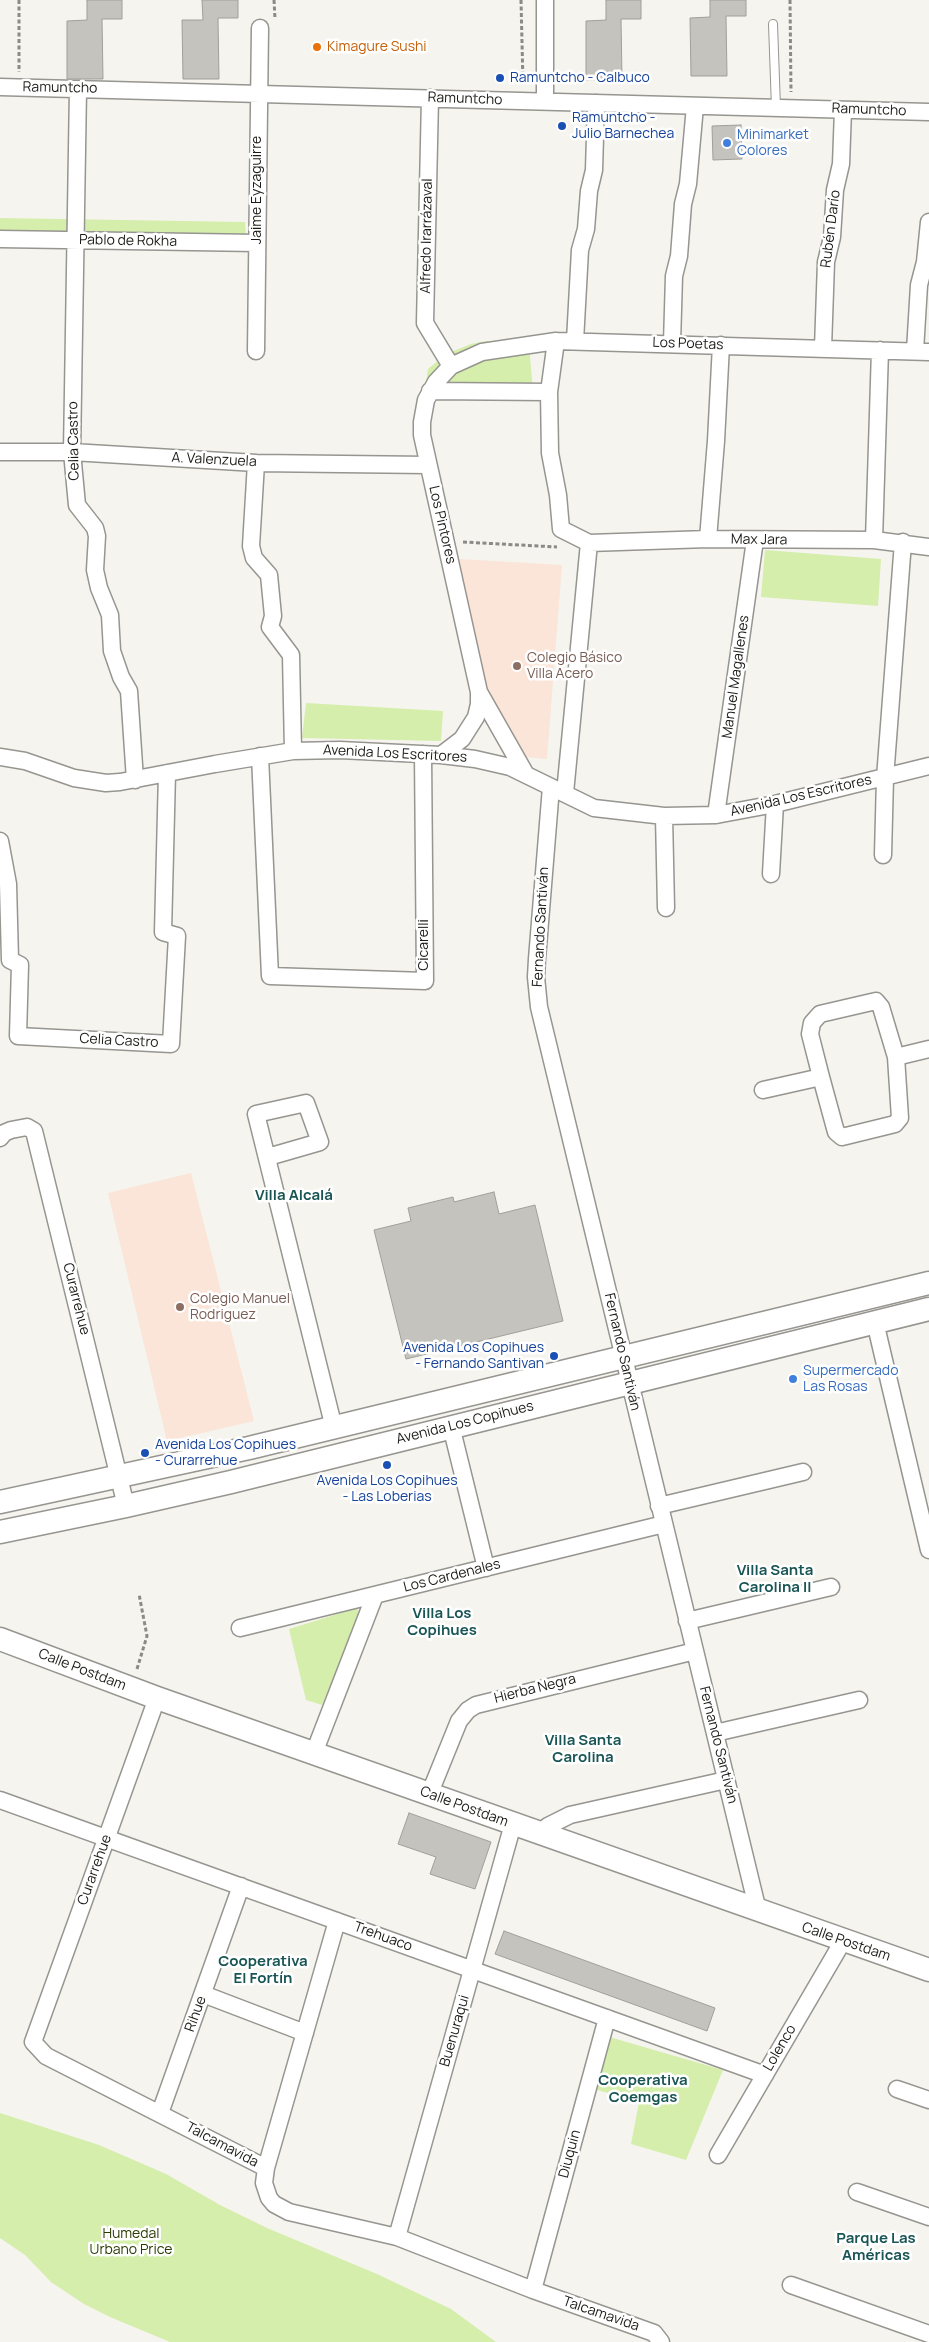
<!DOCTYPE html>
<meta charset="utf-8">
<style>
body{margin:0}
canvas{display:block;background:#f5f4ee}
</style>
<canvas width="929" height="2342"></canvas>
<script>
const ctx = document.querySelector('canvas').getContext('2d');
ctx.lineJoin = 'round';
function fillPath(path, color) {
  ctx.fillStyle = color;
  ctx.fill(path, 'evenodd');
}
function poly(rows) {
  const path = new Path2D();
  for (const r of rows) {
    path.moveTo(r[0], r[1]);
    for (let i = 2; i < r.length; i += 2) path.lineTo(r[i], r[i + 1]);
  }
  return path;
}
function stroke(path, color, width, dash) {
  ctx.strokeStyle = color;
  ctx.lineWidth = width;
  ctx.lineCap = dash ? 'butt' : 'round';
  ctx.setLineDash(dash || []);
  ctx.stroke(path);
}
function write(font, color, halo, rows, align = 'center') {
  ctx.font = font + ' Manrope,sans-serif';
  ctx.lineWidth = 5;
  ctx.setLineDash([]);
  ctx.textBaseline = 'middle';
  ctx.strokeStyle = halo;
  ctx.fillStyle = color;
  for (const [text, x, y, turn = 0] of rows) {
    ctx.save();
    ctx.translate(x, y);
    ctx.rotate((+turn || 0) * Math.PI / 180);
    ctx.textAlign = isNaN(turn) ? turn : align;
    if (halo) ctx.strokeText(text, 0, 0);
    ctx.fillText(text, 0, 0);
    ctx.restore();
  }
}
const education = poly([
 [459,559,562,565,547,759,514,756,488,696,471,636],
 [191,1173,254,1421,167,1441,108,1193]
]);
const green = poly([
 [0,218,245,222,246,238,0,232],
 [486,341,529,345,533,391,425,389,428,369,446,354,471,344],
 [765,550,881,559,878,606,761,597],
 [306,703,443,711,441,741,302,738],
 [357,1608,361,1617,322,1705,306,1700,289,1629],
 [606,2036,723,2070,686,2160,631,2144,639,2102,594,2089],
 [0,2113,99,2145,166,2174,220,2205,267,2228,377,2274,451,2309,496,2342,170,2342,110,2317,84,2304,51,2282,25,2255,0,2238]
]);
const building = poly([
 [87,0,122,0,122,19,102,19,103,79,67,79,67,21,87,20,87,0],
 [202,0,238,0,238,18,218,18,219,79,183,79,182,20,203,20,202,0],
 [606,0,641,0,641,19,621,19,622,79,586,80,586,21,606,20,606,0],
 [710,0,746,0,746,16,726,16,727,76,691,76,690,18,710,17,710,0],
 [741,125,742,159,713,160,712,126,741,125],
 [494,1192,499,1214,535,1205,563,1321,406,1359,374,1230,411,1221,408,1208,453,1197,454,1202,494,1192],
 [409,1813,491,1842,475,1889,430,1874,436,1857,398,1844,409,1813],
 [504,1931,715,2008,707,2031,495,1954,504,1931]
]);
const path = poly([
 [19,0,19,72],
 [274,0,275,19],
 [521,0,523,84],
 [790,0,791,92],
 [463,542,557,547],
 [137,1669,147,1636,139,1594]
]);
const lane = poly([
 [773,24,776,108]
]);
const street = poly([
 [545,0,545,101],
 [0,87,929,112],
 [78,89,72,452,77,505,95,528,97,536,95,570,99,588,110,615,112,651,121,677,129,691,135,780],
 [430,98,425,323,451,366],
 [0,239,257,243],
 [556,341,549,392,550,453,558,495,561,529,589,543],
 [575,341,580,250,586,229,589,191,594,170,596,103],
 [672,343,674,276,679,256,683,204,688,184,695,106],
 [823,348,826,262,832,237,835,190,841,164,843,110],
 [256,351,260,28],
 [915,351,919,285,925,262,929,222],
 [430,391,549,392],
 [0,452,72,452,256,463,428,465],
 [256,463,251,546,254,558,269,575,273,616,270,627,291,655,293,751],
 [708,539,716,441,721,345],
 [874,540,880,350],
 [589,543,708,539,874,540,929,547],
 [479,692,525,773],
 [441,755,462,739,476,717,479,704,479,692,422,435,422,422,426,400,436,382,451,366,482,352,556,341,929,352],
 [260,756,270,976,425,981,423,754],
 [0,757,25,761,74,778,106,783,120,782,215,764,293,751,340,750,441,755,475,759,510,767,594,808,664,816,716,815,775,804,929,766],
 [551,787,537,959,536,977,539,1007,758,1911],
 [565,793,589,543],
 [716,815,755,540],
 [664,816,666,908],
 [0,841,8,884,10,960,20,965,18,1036,171,1044,177,936,163,932,167,773],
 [883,855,885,778,903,542],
 [771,874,775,804],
 [876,1001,881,1007,896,1057,900,1118,895,1124,842,1137,836,1132,821,1077,810,1034,812,1023,820,1014,876,1001],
 [896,1057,929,1049],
 [763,1090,821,1077],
 [0,1138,4,1133,11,1130,27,1127,34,1131,126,1506],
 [268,1157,320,1142,306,1103,256,1114,334,1428],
 [875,1322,929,1550],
 [451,1426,486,1568],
 [659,1506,803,1472],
 [687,1621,831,1587],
 [240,1628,664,1524],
 [157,1698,33,2042,46,2056,266,2168],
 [715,1733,859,1700],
 [314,1753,375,1595],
 [429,1795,459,1721,468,1710,476,1705,695,1651],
 [0,1800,765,2075],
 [539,1833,548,1826,570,1815,726,1780],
 [337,1921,266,2168,264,2183,269,2198,274,2204,289,2212,397,2237,533,2290,654,2333,661,2342],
 [203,1994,305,2033],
 [897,2089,929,2100],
 [160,2113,241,1886],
 [718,2155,843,1941],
 [857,2192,929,2217],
 [397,2237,513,1824],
 [791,2285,929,2334],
 [533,2290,607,2018]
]);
const secondary = poly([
 [0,1502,249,1448,929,1283],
 [0,1532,126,1506,231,1482,929,1309],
 [0,1639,157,1698,929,1970]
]);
const markers = [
 [317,47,5,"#e8710a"],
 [500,78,5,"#1a4fb4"],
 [562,126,5,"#1a4fb4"],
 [727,143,5,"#3f7fe0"],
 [517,666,5,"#8d6e63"],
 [180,1307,5,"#8d6e63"],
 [554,1356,5,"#1a4fb4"],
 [793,1379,5,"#3f7fe0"],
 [145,1453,5,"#1a4fb4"],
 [387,1465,5,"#1a4fb4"]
];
const foodNames = [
 ["Kimagure Sushi",327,47]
];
const transitNames = [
 ["Ramuntcho - Calbuco",510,78],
 ["Ramuntcho -",572,118],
 ["Julio Barnechea",572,134],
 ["Avenida Los Copihues",544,1348,"right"],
 ["- Fernando Santivan",544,1364,"right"],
 ["Avenida Los Copihues",155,1445],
 ["- Curarrehue",155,1461],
 ["Avenida Los Copihues",387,1481,"center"],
 ["- Las Loberias",387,1497,"center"]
];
const streetNames = [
 ["Ramuntcho",60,88,1],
 ["Ramuntcho",465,99,2],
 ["Ramuntcho",869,110,2],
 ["Jaime Eyzaguirre",257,190,-90],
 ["Rubén Darío",831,229,-83],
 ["Alfredo Irarrázaval",427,236,-89],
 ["Pablo de Rokha",128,241,1],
 ["Los Poetas",688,344,2],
 ["Celia Castro",74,441,-91],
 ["A. Valenzuela",214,460,3],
 ["Los Pintores",442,525,77],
 ["Max Jara",759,540,1],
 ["Manuel Magallenes",736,677,-82],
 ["Avenida Los Escritores",395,754,3],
 ["Avenida Los Escritores",801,796,-13],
 ["Fernando Santiván",541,927,-87],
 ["Cicarelli",424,945,-90],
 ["Celia Castro",119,1041,3],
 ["Curarrehue",76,1299,76],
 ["Fernando Santiván",622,1352,77],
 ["Avenida Los Copihues",465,1423,-14],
 ["Los Cardenales",452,1576,-14],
 ["Calle Postdam",82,1670,21],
 ["Hierba Negra",535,1689,-14],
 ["Fernando Santiván",718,1745,76],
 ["Calle Postdam",464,1807,20],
 ["Curarrehue",95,1870,-70],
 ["Trehuaco",383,1937,20],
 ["Calle Postdam",846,1942,19],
 ["Rihue",196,2014,-70],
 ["Buenuraqui",455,2031,-74],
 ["Lolenco",780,2048,-60],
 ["Talcamavida",222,2145,28],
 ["Diuquin",570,2154,-75],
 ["Talcamavida",601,2314,19]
];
const shopNames = [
 ["Minimarket",737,135],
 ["Colores",737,151],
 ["Supermercado",803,1371],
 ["Las Rosas",803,1387]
];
const educationNames = [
 ["Colegio Básico",527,658],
 ["Villa Acero",527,674],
 ["Colegio Manuel",190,1299],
 ["Rodriguez",190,1315]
];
const parkNames = [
 ["Humedal",131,2234],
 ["Urbano Price",131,2250]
];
const neighbourhoodNames = [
 ["Villa Alcalá",294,1196],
 ["Villa Santa",775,1571],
 ["Carolina II",775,1588],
 ["Villa Los",442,1614],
 ["Copihues",442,1631],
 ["Villa Santa",583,1741],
 ["Carolina",583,1758],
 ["Cooperativa",263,1962],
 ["El Fortín",263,1979],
 ["Cooperativa",643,2081],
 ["Coemgas",643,2098],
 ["Parque Las",876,2239],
 ["Américas",876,2256]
];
fillPath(education, '#fbe5d8');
fillPath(green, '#d5eeac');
fillPath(building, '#c4c3bd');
stroke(building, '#a09f99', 1);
stroke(lane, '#969590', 10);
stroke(street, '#969590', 19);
stroke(secondary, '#969590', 25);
stroke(path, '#8b8a86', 3, [4, 2.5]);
stroke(lane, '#fff', 8);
stroke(street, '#fff', 16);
stroke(secondary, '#fff', 22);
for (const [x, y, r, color] of markers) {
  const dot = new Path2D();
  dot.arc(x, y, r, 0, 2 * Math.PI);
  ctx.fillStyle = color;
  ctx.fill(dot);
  stroke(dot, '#fff', 2);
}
write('14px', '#c56008', '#fff', foodNames, 'left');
write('14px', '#164399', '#fff', transitNames, 'left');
write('14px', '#1a1a17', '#fff', streetNames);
write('14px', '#366cbe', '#fff', shopNames, 'left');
write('14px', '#785e54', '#fff', educationNames, 'left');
write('14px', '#2b3c03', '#fff', parkNames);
write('bold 15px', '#195554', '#fff', neighbourhoodNames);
</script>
